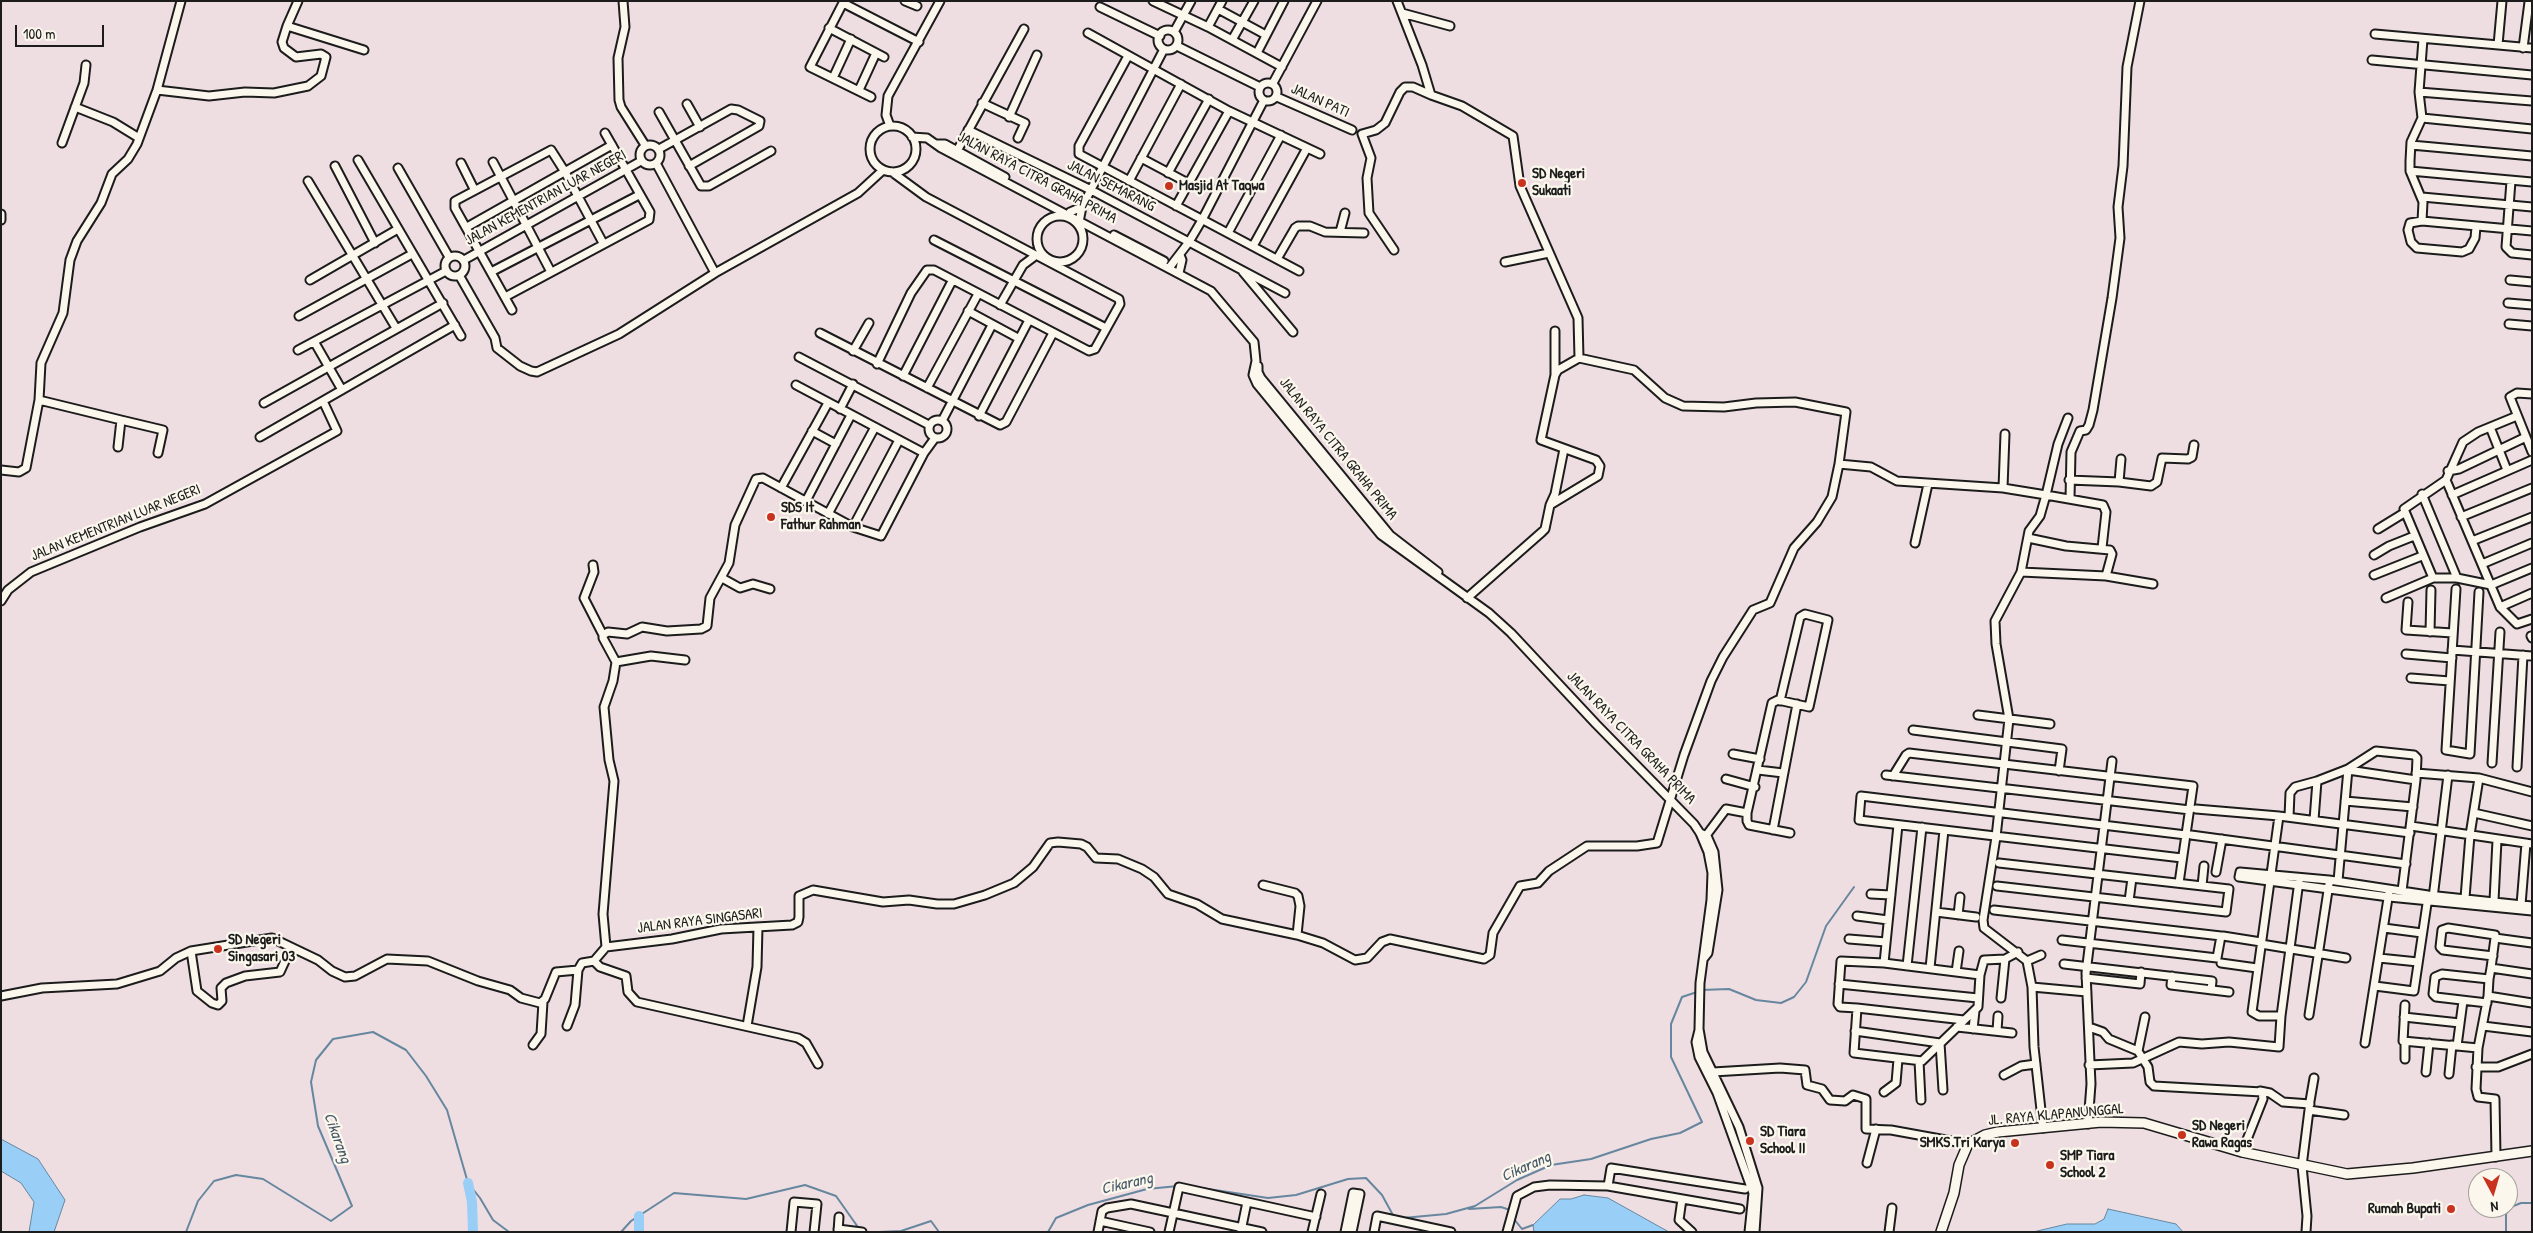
<!DOCTYPE html>
<style>
body{margin:0}
#map{position:relative;width:2533px;height:1233px;overflow:hidden;background:#eedee2;font-family:"Patrick Hand",sans-serif}
canvas{display:block}
.frame{position:absolute;inset:0;border:2px solid #1c1c1c;pointer-events:none}
.north{position:absolute;left:2468px;top:1168px;width:50px;height:50px;box-sizing:border-box;background:#fbf7ec;border:1px solid #a29f99;border-radius:50%;rotate:174deg;font-size:14px;font-weight:700;line-height:20px;text-align:center;color:#1c1c1c}
.north::after{content:'';display:block;margin:auto;width:18px;height:22px;background:#c8321e;clip-path:polygon(50% 0,100% 100%,50% 72%,0 100%)}
.scale{position:absolute;left:15px;top:25px;width:89px;height:22px;box-sizing:border-box;border:2px solid #1c1c1c;border-top:0;padding-left:6px;font-size:15px;line-height:18px;white-space:nowrap;color:#1c1c1c;-webkit-text-stroke:4px #fbf7ec;paint-order:stroke}
</style>
<div id="map">
<canvas width="2533" height="1233"></canvas>
<div class="frame"></div>
<div class="north">N</div>
<div class="scale">100 m</div>
</div>
<script>
const ctx = document.querySelector('canvas').getContext('2d');
ctx.lineJoin = 'round';
function fillPath(path, color) {
  ctx.fillStyle = color;
  ctx.fill(path, 'evenodd');
}
function poly(rows) {
  const path = new Path2D();
  for (const r of rows) {
    if (r.length === 3) {
      path.moveTo(r[0] + r[2], r[1]);
      path.arc(r[0], r[1], r[2], 0, 2 * Math.PI);
      continue;
    }
    path.moveTo(r[0], r[1]);
    for (let i = 2; i < r.length; i += 2) path.lineTo(r[i], r[i + 1]);
  }
  return path;
}
function stroke(path, color, width, dash) {
  ctx.strokeStyle = color;
  ctx.lineWidth = width;
  ctx.lineCap = dash ? 'butt' : 'round';
  ctx.setLineDash(dash || []);
  ctx.stroke(path);
}
function write(font, color, halo, rows, align = 'center') {
  ctx.font = font + ' "Patrick Hand",sans-serif';
  ctx.lineWidth = 4.5;
  ctx.setLineDash([]);
  ctx.textBaseline = 'middle';
  ctx.strokeStyle = halo;
  ctx.fillStyle = color;
  for (const [text, x, y, turn = 0] of rows) {
    ctx.save();
    ctx.translate(x, y);
    ctx.rotate((+turn || 0) * Math.PI / 180);
    ctx.textAlign = isNaN(turn) ? turn : align;
    if (halo) ctx.strokeText(text, 0, 0);
    ctx.fillText(text, 0, 0);
    ctx.restore();
  }
}
const water = poly([
 [1,1139,38,1159,65,1200,54,1232,29,1232,34,1202,21,1183,1,1171,1,1139],
 [1584,1195,1608,1198,1669,1232,1534,1232,1533,1225,1560,1199,1571,1199,1584,1195],
 [2108,1209,2176,1224,2183,1232,2033,1232,2067,1224,2095,1224,2104,1219,2108,1209]
]);
const stream = poly([
 [1701,990,1729,989,1756,1000,1781,1003,1794,997,1806,982,1826,926,1854,887],
 [1195,1187,1268,1198,1296,1195,1348,1179,1366,1178,1382,1195,1394,1217],
 [1469,1209,1501,1207,1510,1210],
 [1403,1218,1446,1214,1475,1206,1517,1180,1551,1165,1591,1159,1651,1139,1680,1133,1702,1122,1671,1057,1671,1024,1682,997,1697,992],
 [1514,1219,1522,1229,1533,1225],
 [186,1232,198,1201,214,1181,236,1175,263,1179,331,1221,352,1206,318,1126,311,1082,316,1060,333,1039,373,1032,406,1050,426,1076,447,1110,468,1183,480,1198,493,1220,509,1232],
 [621,1232,631,1221,674,1193,746,1199,805,1185,836,1196,860,1230],
 [879,1232,901,1231,931,1221,939,1232],
 [1048,1232,1056,1218,1088,1205,1147,1189,1178,1186],
 [2506,1232,2506,1214,2511,1207,2521,1203,2532,1203]
]);
const river = poly([
 [468,1183,472,1202,473,1232],
 [639,1232,639,1216]
]);
const minor = poly([
 [623,1,625,27,618,58,619,100,621,107,645,145],
 [844,1,810,67,871,97],
 [905,1,917,6],
 [1153,1,1208,27,1282,67],
 [1397,1,1422,65,1431,95,1462,106,1513,136,1520,186,1578,318,1579,358],
 [843,3,919,42],
 [1100,7,1160,36],
 [1218,9,1266,35],
 [1402,13,1450,26],
 [287,26,364,50],
 [1208,27,1222,1],
 [829,28,884,57],
 [1168,40,10],
 [1174,32,1191,1],
 [1088,33,1229,111,1320,154],
 [2375,34,2532,48],
 [1232,40,1254,1],
 [2498,45,2502,1],
 [1177,46,1260,87],
 [2523,48,2529,2],
 [1257,53,1284,1],
 [1128,56,1079,146,1079,154,1299,271],
 [2372,60,2532,75],
 [833,78,851,39],
 [1268,92,9],
 [1273,83,1317,1],
 [157,90,209,96,245,92,274,93,308,86,321,76,326,57,321,54,296,57,284,48,282,42,287,26,298,1],
 [859,90,876,53],
 [2419,92,2532,101],
 [1277,97,1352,130],
 [982,103,1025,123,1018,138],
 [687,104,700,127],
 [75,107,113,122,139,138],
 [659,112,701,186,709,186,771,151],
 [1009,117,1037,55],
 [2422,118,2532,129],
 [893,149,23],
 [890,126,886,115,888,96,940,1],
 [968,130,1091,190,1285,293],
 [912,137,927,138,941,148,1211,291,1254,342,1256,361,1253,375,1257,384,1381,535,1489,613,1511,633,1596,724,1694,824,1700,833,1708,852,1712,873,1711,900,1700,983,1699,1029,1703,1052,1739,1127,1758,1188,1755,1232],
 [62,143,84,83,86,65],
 [937,144,945,144,1005,177],
 [650,155,10],
 [2411,145,2532,156],
 [659,149,731,109,738,110,760,121,759,126,689,166],
 [957,151,1024,29],
 [1141,158,1188,183],
 [358,160,461,336],
 [493,162,551,272],
 [461,163,474,189],
 [656,163,715,273],
 [335,166,375,243],
 [398,168,449,257],
 [2410,171,2532,182],
 [1168,173,1209,99],
 [308,181,396,328],
 [1129,181,1181,84],
 [2511,181,2506,247,2512,253,2532,255],
 [2422,197,2532,207],
 [1176,206,1229,111],
 [1,214,1,220],
 [1060,239,23],
 [1068,216,1070,212,1082,207],
 [2422,221,2423,202,2410,171,2410,161,2411,142,2422,118,2419,92,2423,39],
 [1079,222,1082,207,1164,49],
 [467,227,612,145],
 [2476,227,2475,238,2469,249,2462,252,2417,248,2411,242,2408,230,2410,223,2422,221,2532,231],
 [1340,232,1345,213],
 [1228,233,1281,135],
 [1114,235,1164,261],
 [934,240,1106,328],
 [1253,246,1307,148],
 [1394,250,1369,213,1367,178,1371,158,1362,134,1376,130,1385,123,1400,92,1405,87,1413,87,1431,95],
 [455,266,10],
 [1277,259,1295,228,1298,226,1310,226,1325,232,1364,233],
 [464,260,641,161],
 [1505,262,1549,253],
 [1169,268,1189,242,1202,220,1264,100],
 [491,272,639,195],
 [1243,272,1293,332],
 [1179,273,1182,260,1180,255],
 [459,275,495,338,497,348,520,366,531,371,537,372,619,334,715,273,858,193,883,170],
 [310,280,398,229],
 [2510,280,2532,282],
 [505,297,649,220,650,212,605,133],
 [2508,303,2532,305],
 [1000,305,1023,265,1035,256],
 [512,310,455,208,455,201,551,150,565,172,603,243],
 [968,311,1018,338],
 [299,316,412,254],
 [2509,324,2532,326],
 [820,333,1000,425,1006,422,1053,333],
 [315,343,342,390],
 [298,350,446,271],
 [853,351,869,323],
 [799,357,929,425],
 [877,364,911,293,927,270,934,270,1089,351,1095,349,1120,304,1119,299,926,197,892,172],
 [1258,366,1258,372,1261,378,1390,535,1438,572],
 [1555,374,1555,331],
 [903,376,952,281],
 [796,385,924,453],
 [927,388,978,294],
 [2532,394,2517,393,2510,397,2532,452],
 [39,400,121,420,118,447],
 [264,403,443,303],
 [840,409,853,384],
 [979,416,1029,320],
 [2068,418,2058,444,2046,495,2103,505,2106,512,2102,548],
 [938,429,9],
 [121,420,163,430,158,453],
 [942,421,992,325],
 [2490,427,2507,470],
 [812,431,836,444],
 [260,437,455,325],
 [1839,464,1871,467,1897,481,2003,488,2046,495,2040,516,2029,531,2021,572,1995,621,1996,644,2009,719,1996,837,1983,920,1984,928,2027,961,2032,987,2034,1047,2043,1128],
 [1,470,19,472,26,468,39,400,41,363,63,313,70,260,77,241,101,203,112,174,128,159,137,144,157,90,181,1],
 [2448,471,2459,469,2526,437],
 [2069,480,2119,482,2151,486,2157,482,2162,458,2188,459,2192,457,2194,445],
 [2446,480,2500,607,2517,624,2532,619],
 [2119,482,2121,459],
 [781,488,828,403],
 [2003,488,2005,434],
 [2422,494,2457,578],
 [2452,495,2532,460],
 [2070,499,2071,452,2080,431,2086,430,2089,425,2093,410,2112,298,2120,238,2118,207,2123,166,2127,67,2140,1],
 [806,501,851,415],
 [1550,505,1555,494,1564,449],
 [828,514,875,427],
 [2461,517,2532,488],
 [853,527,899,440],
 [2378,529,2404,513],
 [2028,538,2066,546,2110,550,2112,554,2106,576],
 [2472,541,2532,517],
 [1915,543,1928,484],
 [2374,555,2389,546,2414,536],
 [2482,564,2532,543],
 [593,565,594,572,584,598,603,635],
 [2021,572,2106,576,2153,584],
 [2374,575,2422,556],
 [722,578,740,588,753,584,770,589],
 [2433,578,2404,509,2446,480,2463,442,2478,432,2517,416],
 [2456,589,2446,750,2470,754,2479,592],
 [2386,598,2433,578,2457,578,2491,585,2532,568],
 [1,601,8,590,31,572,140,527,205,504,337,431,323,401],
 [2408,602,2406,630,2453,633],
 [2500,607,2532,593],
 [2430,632,2431,590],
 [2531,636,2532,638],
 [2452,650,2532,656],
 [2406,654,2452,658],
 [616,662,651,656,685,660],
 [2411,678,2450,681],
 [1780,701,1800,617,1805,614,1828,620,1809,707,1778,700,1772,703,1747,813,1747,821,1749,825,1790,833],
 [1978,715,2050,724],
 [1913,730,2062,749,2059,771],
 [1733,754,1760,759],
 [2492,763,2500,632],
 [2517,767,2523,655],
 [1758,770,1783,773],
 [2348,770,2416,780],
 [2416,773,2479,778,2532,792],
 [1886,775,2190,810],
 [1893,776,1906,755,1909,753,2193,786,2179,883],
 [1726,779,1755,787],
 [2345,801,2413,807],
 [2196,809,2279,816,2410,833],
 [2474,813,2532,826],
 [2279,816,2252,1012,2259,1016,2281,1016],
 [2289,817,2290,793,2295,787,2317,781,2348,769,2376,751,2414,755,2417,758,2416,780,2402,891],
 [2314,820,2317,781],
 [2411,826,2532,844],
 [1773,830,1797,704],
 [1700,833,1707,836,1714,852,1718,890,1708,953,1704,958],
 [2191,835,2406,864],
 [1705,837,1726,809,1747,813],
 [2182,858,1859,820,1861,796,2186,835],
 [1999,863,2229,889,2226,912,2129,901,2132,878],
 [2216,872,2222,839],
 [2338,881,2348,769],
 [1263,885,1295,893,1298,896,1300,906,1297,935],
 [1997,886,2129,901],
 [2202,886,2204,866],
 [1871,894,1891,895],
 [2433,898,2448,775],
 [2465,898,2470,835,2479,778],
 [2494,901,2497,840],
 [2521,905,2526,843],
 [2532,906,2428,895,2329,880,2240,872,2239,877,2389,897,2532,911],
 [1994,910,2221,936,2217,958,2062,940],
 [1936,912,1976,917],
 [1958,915,1960,897],
 [1857,916,1888,920],
 [2384,928,2422,933],
 [2223,936,2261,942],
 [2495,938,2532,943],
 [1849,939,1886,942],
 [2261,944,2346,958],
 [606,947,603,914,614,781,609,760,604,707,613,681,616,662,603,638,603,635,608,632,627,634,642,627,667,631,701,629,707,626,710,598,729,563,735,525,756,479,763,478,853,527,881,536,924,453,935,438],
 [191,951,197,991,212,1003,218,1005,222,1001,221,988,226,983,245,976,280,972,291,948],
 [2493,956,2443,950,2440,947,2442,930,2448,928,2495,935,2495,938,2491,968,2489,979,2488,996,2478,1048,2476,1089,2478,1097,2495,1099,2496,1157],
 [2379,958,2418,962],
 [594,961,600,967,626,976,628,992,637,1002,798,1038,806,1043,818,1064],
 [2027,961,2041,955],
 [1884,963,1898,825],
 [2221,963,2257,968],
 [2064,964,2212,981,2211,990],
 [1907,966,1922,827],
 [1930,968,1944,830],
 [2491,968,2532,974],
 [1956,972,1959,951],
 [1980,975,1884,963,1841,961,1838,1004,1840,1007,1857,1008,1854,1053,1922,1061,1978,1007,1980,975,1984,960,2005,959,2018,952],
 [2172,976,2171,985,2229,992],
 [2086,978,2140,984,2141,972],
 [1839,984,1978,998],
 [2375,986,2414,991,2428,897],
 [2032,987,2087,992],
 [1,996,42,988,117,984,160,971,176,958,191,951,272,938,318,960,332,971,345,977,355,976,387,959,428,961,478,981,510,990,521,998,540,1003,545,999,556,972,578,970,582,963,594,961,606,947,672,939,721,929,792,925,798,922,799,917,799,896,813,890,883,902,909,900,937,904,954,904,985,895,1014,883,1033,867,1050,843,1058,842,1081,844,1087,847,1096,858,1118,859,1142,869,1154,877,1168,894,1197,904,1222,919,1297,935,1323,943,1355,960,1367,958,1382,942,1390,939,1484,959,1490,955,1493,933,1520,886,1538,883,1549,871,1587,846,1637,846,1657,843,1684,755,1711,681,1723,657,1753,610,1770,603,1794,548,1817,522,1832,497,1839,464,1846,412,1795,402,1756,403,1724,407,1683,406,1665,398,1634,370,1579,358,1558,370,1555,375,1541,440,1596,460,1600,466,1598,476,1550,505,1545,529,1542,532,1467,598],
 [2488,996,2532,1003],
 [2001,998,2005,959],
 [2463,1001,2457,1046,2478,1048],
 [2487,1003,2436,997,2433,994,2435,977,2442,974,2489,979],
 [2405,1005,2403,1041,2457,1046],
 [1857,1008,1964,1020],
 [2309,1015,2329,884],
 [2404,1017,2460,1023],
 [567,1026,575,1005,578,970],
 [747,1026,757,967,758,927],
 [2483,1026,2532,1032],
 [1957,1027,2012,1033],
 [2089,1027,2103,1032,2109,1039,2138,1051,2148,1067,2150,1082,2154,1086,2262,1092,2263,1099,2242,1152],
 [1973,1029,1975,1011],
 [1699,1030,1696,1042,1699,1057,1717,1093,1753,1193,1749,1232],
 [1855,1031,1940,1043,1943,1090],
 [1997,1031,1998,1016],
 [2405,1041,2405,1059],
 [2365,1043,2389,892],
 [533,1045,541,1034,543,1002],
 [2138,1051,2145,1017],
 [1919,1061,1921,1100],
 [2089,1065,2133,1063,2179,1042,2202,1044,2229,1042,2279,1047,2281,1016,2299,881],
 [2476,1067,2498,1067,2532,1054],
 [1713,1072,1780,1068,1805,1070,1807,1085,1822,1089,1830,1100,1845,1101,1853,1095,1866,1099,1866,1129,1891,1130,1968,1144],
 [2426,1072,2429,1043],
 [2449,1074,2452,1045],
 [2004,1075,2021,1066,2036,1064],
 [2260,1091,2270,1093,2283,1102,2310,1104],
 [1884,1092,1896,1083,1898,1059],
 [2309,1107,2314,1078],
 [2088,1124,2091,1084,2086,973,2112,761],
 [1867,1163,1876,1129],
 [1608,1186,1611,1168,1745,1189],
 [1682,1199,1679,1220,1692,1232],
 [1100,1221,1150,1232],
 [838,1229,862,1232],
 [1241,1231,1247,1202],
 [791,1232,794,1202,817,1204,814,1232],
 [838,1232,839,1217],
 [1098,1232,1102,1211,1107,1208,1131,1204,1262,1232],
 [1169,1232,1179,1187,1316,1217],
 [1312,1232,1321,1194],
 [1345,1232,1353,1193,1360,1194,1352,1232],
 [1374,1232,1377,1216,1451,1232],
 [1507,1232,1517,1196,1534,1187,1550,1185,1608,1186,1740,1209],
 [1889,1232,1892,1208],
 [2306,1232,2307,1216,2302,1166,2309,1110,2344,1115]
]);
const tertiary = poly([
 [1941,1232,1954,1193,1959,1165,1968,1144,1985,1135,1998,1132,2101,1122,2144,1123,2242,1152,2347,1174,2413,1168,2532,1151]
]);
const markers = [
 [1522,183,5,"#c8321e"],
 [1169,186,5,"#c8321e"],
 [771,517,5,"#c8321e"],
 [218,949,5,"#c8321e"],
 [2182,1135,5,"#c8321e"],
 [1750,1141,5,"#c8321e"],
 [2015,1143,5,"#c8321e"],
 [2050,1165,5,"#c8321e"],
 [2451,1209,5,"#c8321e"]
];
const streetNames = [
 ["JALAN PATI",1320,101,24],
 ["JALAN RAYA CITRA GRAHA PRIMA",1037,178,28],
 ["JALAN SEMARANG",1111,186,27],
 ["JALAN KEMENTRIAN LUAR NEGERI",546,198,-29],
 ["JALAN RAYA CITRA GRAHA PRIMA",1338,449,51],
 ["JALAN KEMENTRIAN LUAR NEGERI",116,523,-22],
 ["JALAN RAYA CITRA GRAHA PRIMA",1631,738,46],
 ["JALAN RAYA SINGASARI",700,921,-7],
 ["JL. RAYA KLAPANUNGGAL",2056,1115,-5]
];
const poiNames = [
 ["SD Negeri",1532,174],
 ["Sukaati",1532,191],
 ["Masjid At Taqwa",1179,186],
 ["SDS It",781,508],
 ["Fathur Rahman",781,525],
 ["SD Negeri",228,940],
 ["Singasari 03",228,957],
 ["SD Negeri",2192,1126],
 ["Rawa Ragas",2192,1143],
 ["SD Tiara",1760,1132],
 ["School II",1760,1149],
 ["SMKS Tri Karya",2005,1143,"right"],
 ["SMP Tiara",2060,1156],
 ["School 2",2060,1173],
 ["Rumah Bupati",2441,1209,"right"]
];
const waterNames = [
 ["Cikarang",337,1138,70],
 ["Cikarang",1526,1167,-24],
 ["Cikarang",1127,1184,-13]
];
fillPath(water, '#99cef7');
stroke(water, '#67879f', 1);
stroke(stream, '#67879f', 2);
stroke(river, '#99cef7', 10);
stroke(minor, '#1c1c1c', 11);
stroke(tertiary, '#1c1c1c', 12);
stroke(minor, '#fbf7ec', 7);
stroke(tertiary, '#fbf7ec', 9);
for (const [x, y, r, color] of markers) {
  const dot = new Path2D();
  dot.arc(x, y, r, 0, 2 * Math.PI);
  ctx.fillStyle = color;
  ctx.fill(dot);
  stroke(dot, '#fbf7ec', 2);
}
write('15px', '#1c1c1c', '#fbf7ec', streetNames);
write('bold 15px', '#1c1c1c', '#fbf7ec', poiNames, 'left');
write('italic 16px', '#485a69', '#fbf7ec', waterNames);
</script>
